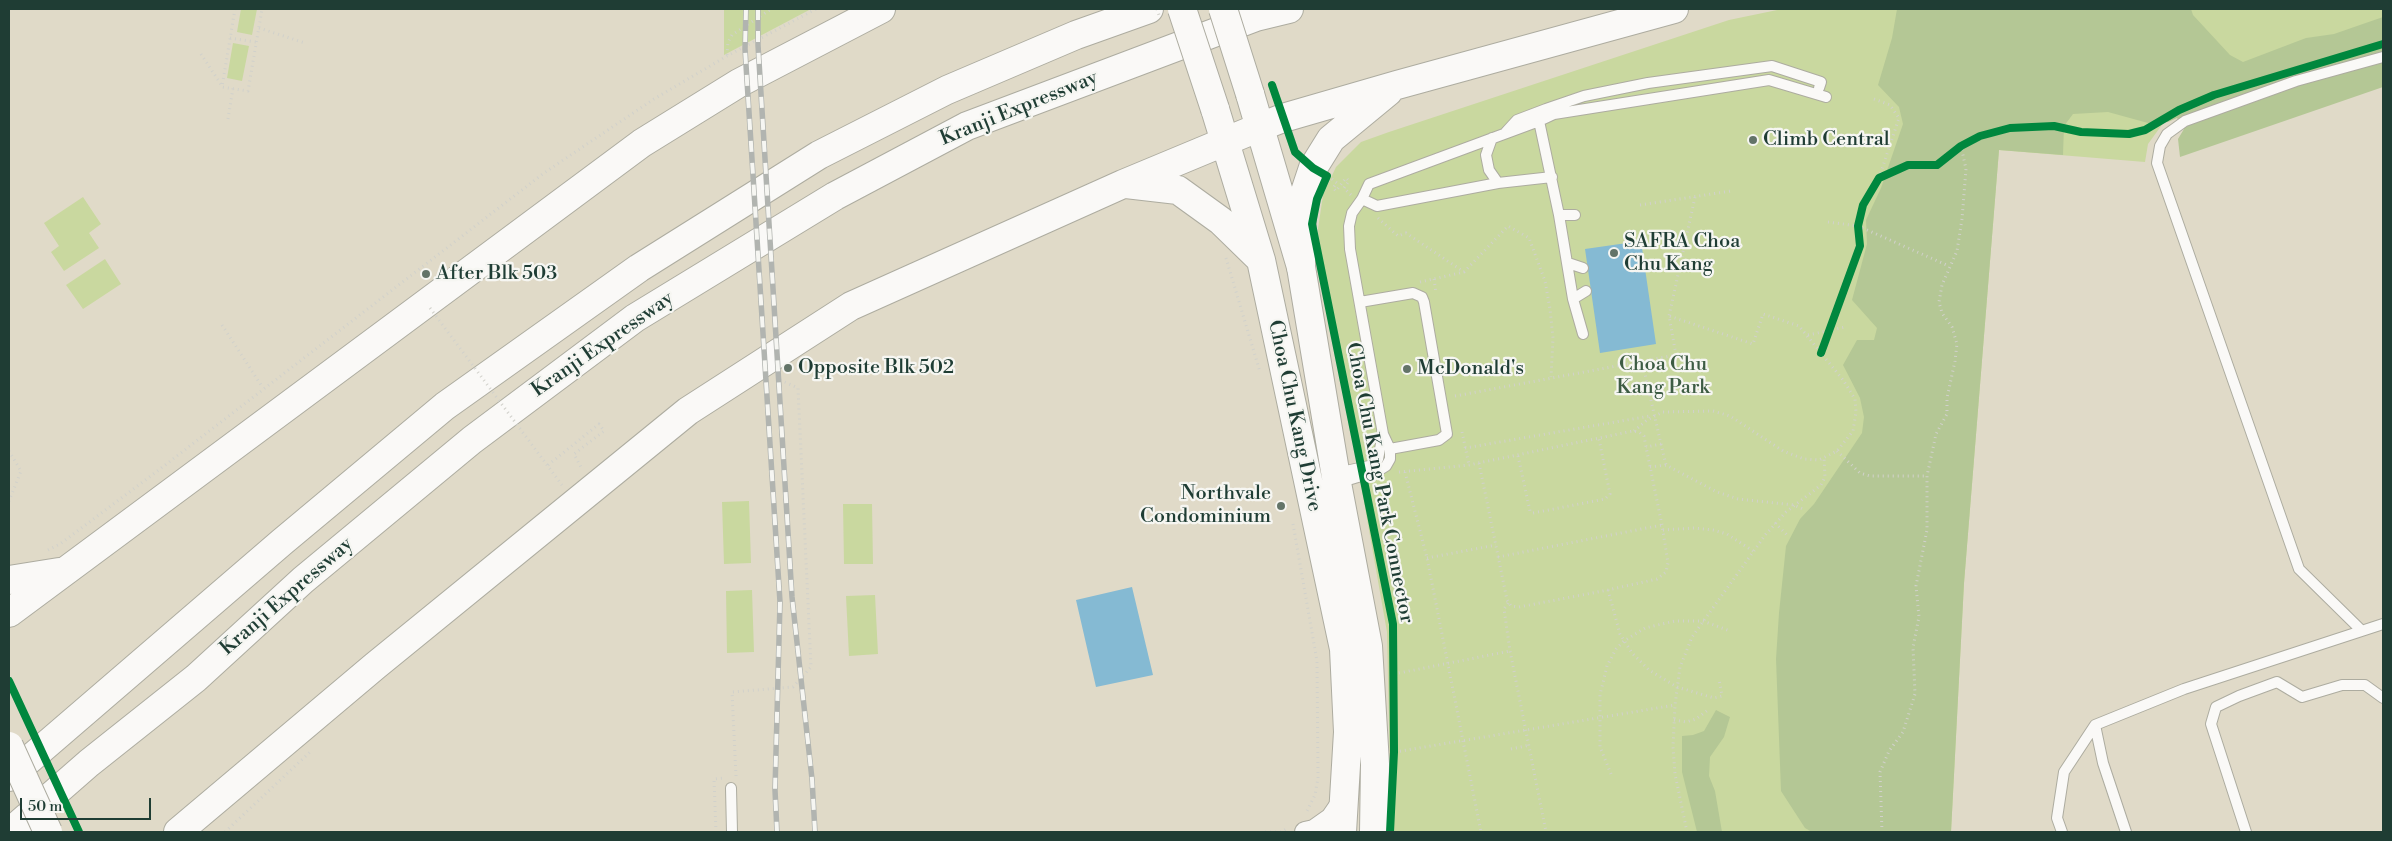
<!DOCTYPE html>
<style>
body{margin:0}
#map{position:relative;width:2392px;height:841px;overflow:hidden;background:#e0dac8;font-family:"Libre Bodoni",serif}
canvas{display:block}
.frame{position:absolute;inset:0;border:10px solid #1f3d34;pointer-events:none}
.scale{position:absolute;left:20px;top:798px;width:131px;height:22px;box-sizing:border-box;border:2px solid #1f3d34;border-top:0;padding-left:6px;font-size:15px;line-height:18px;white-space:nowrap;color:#1f3d34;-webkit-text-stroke:4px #f6f6f2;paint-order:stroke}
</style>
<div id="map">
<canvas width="2392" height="841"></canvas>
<div class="frame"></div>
<div class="scale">50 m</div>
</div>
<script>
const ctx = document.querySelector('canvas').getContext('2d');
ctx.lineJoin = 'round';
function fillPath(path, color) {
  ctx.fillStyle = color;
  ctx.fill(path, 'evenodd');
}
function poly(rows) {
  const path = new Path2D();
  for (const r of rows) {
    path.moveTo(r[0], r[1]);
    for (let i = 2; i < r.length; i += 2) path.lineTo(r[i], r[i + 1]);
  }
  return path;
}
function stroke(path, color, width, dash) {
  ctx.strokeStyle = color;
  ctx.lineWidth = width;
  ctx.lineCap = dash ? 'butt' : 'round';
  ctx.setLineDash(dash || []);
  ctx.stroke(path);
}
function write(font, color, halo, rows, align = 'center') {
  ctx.font = font + ' "Libre Bodoni",serif';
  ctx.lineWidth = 4.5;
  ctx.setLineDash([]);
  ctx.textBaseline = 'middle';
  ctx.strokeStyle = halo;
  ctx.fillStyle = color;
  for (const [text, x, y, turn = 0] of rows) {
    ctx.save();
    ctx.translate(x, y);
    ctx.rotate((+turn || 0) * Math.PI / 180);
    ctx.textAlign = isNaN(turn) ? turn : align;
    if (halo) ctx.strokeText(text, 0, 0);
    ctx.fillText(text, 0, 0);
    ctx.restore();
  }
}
const green = poly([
 [241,9,257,9,252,35,237,32],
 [724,9,811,9,724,55],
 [1782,9,2383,9,2383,44,2217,96,2164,122,2148,144,2145,162,1999,150,1964,583,1951,832,1388,832,1390,774,1387,632,1319,247,1318,229,1323,195,1336,167,1361,142,1389,132,1729,20],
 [233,43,249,46,242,81,227,78],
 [83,197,101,224,89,233,99,248,64,271,51,252,59,246,44,223],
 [105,259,121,284,83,309,66,285],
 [749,501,751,563,724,564,722,502],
 [843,504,872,504,873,564,844,564],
 [752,590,754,652,727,653,726,591],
 [875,595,878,654,849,656,846,596]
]);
const forest = poly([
 [1897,9,2191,9,2193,15,2230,55,2243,62,2306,38,2334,34,2383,17,2383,87,2180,157,2178,139,2184,129,2177,118,2168,122,2148,123,2108,112,2073,114,2064,126,2063,155,1999,150,1964,583,1951,832,1812,832,1805,828,1781,791,1776,659,1779,613,1786,546,1800,519,1814,504,1862,433,1864,417,1860,398,1843,365,1857,340,1874,340,1877,328,1852,300,1867,244,1866,220,1881,188,1903,124,1899,107,1878,85,1892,38],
 [1716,710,1730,717,1724,737,1710,757,1709,776,1715,791,1722,832,1697,832,1682,772,1682,736,1693,735,1704,731]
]);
const water = poly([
 [1641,241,1656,344,1600,353,1585,249],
 [1132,587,1153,675,1096,687,1076,600]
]);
const path = poly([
 [235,9,222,87,248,91,262,9],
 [259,28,305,43],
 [230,38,256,42],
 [201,54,222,86],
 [727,55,728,42,732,35,771,9],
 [1874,99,1890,105,1899,118,1879,178],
 [228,119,233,88],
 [1332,179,1337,183,1333,188,1336,191,1346,178,1349,181,1344,188,1351,195],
 [1640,205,1731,191],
 [1378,218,1398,236,1406,233,1464,272],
 [1828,222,1858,226,1949,266],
 [1226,258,1260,372],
 [1434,279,1436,293],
 [1420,282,1464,272,1508,226,1529,238,1545,281,1550,309,1553,338,1551,377],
 [222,325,263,388],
 [1808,335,1845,327],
 [1642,361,1661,444,1646,447],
 [1455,396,1676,355,1669,316,1695,197],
 [1634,431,1647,420,1663,412,1713,411,1730,416,1783,451,1804,459,1819,460,1837,451,1853,431,1856,412,1855,399,1843,380,1799,326,1763,314,1753,344,1669,316],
 [1462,432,1469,465],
 [1661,444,1666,465],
 [1465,448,1650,416],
 [9,451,21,471,9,501],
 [1837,451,1860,473,1870,476,1927,476],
 [1518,456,1530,511,1533,513,1605,499,1610,494,1599,439],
 [548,465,599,424,604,431,574,454,582,469],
 [1650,467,1666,465,1717,492,1738,499,1794,505,1803,509],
 [1399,472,1469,465,1633,431,1639,432,1644,436,1646,447,1662,525,1668,563,1666,572,1657,579,1608,590,1519,607,1511,606,1507,600,1479,463],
 [1405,472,1427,558,1481,832],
 [1775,523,1787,535],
 [1293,524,1317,661,1318,778,1315,795,1307,811],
 [1663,530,1694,528,1713,530,1727,534,1753,551],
 [48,550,60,544,160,469,544,173,654,99,727,56,816,9],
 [1498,557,1662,525],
 [1427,558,1496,545],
 [1608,590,1620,634,1632,653,1649,670,1677,687,1714,698,1722,696,1719,679],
 [1508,603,1504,609,1510,651,1546,832],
 [1394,674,1510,651],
 [1674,720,1686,722,1696,719,1708,710],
 [1511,749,1530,745],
 [1395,752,1675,705],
 [1611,774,1600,747,1600,695,1607,666,1616,649,1624,641,1645,628,1675,621,1703,621,1730,631],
 [736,776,732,692,793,687,811,667,798,388,778,379],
 [225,832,310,752],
 [716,832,714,779,723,778],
 [1265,832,1281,832,1288,828],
 [1687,832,1675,774,1673,747,1675,705,1680,667,1692,637,1766,534,1786,512,1821,485,1825,477,1824,458],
 [1882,832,1880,772,1889,751,1903,732,1915,694,1913,647,1919,617,1916,586,1927,530,1927,476,1936,434,1947,414,1947,398,1955,361,1957,344,1952,327,1942,313,1939,302,1942,285,1957,251,1962,219,1966,169,1961,146]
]);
const lane = poly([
 [1546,109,1584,96,1648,83,1772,66,1821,82,1819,88],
 [1539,121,1554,114,1769,80,1826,97],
 [1506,132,1517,120,1546,109,1551,112],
 [1492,138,1486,155,1489,170,1498,183],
 [1362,199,1377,206,1498,183,1552,177],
 [1559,215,1575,215],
 [1568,263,1583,268],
 [1573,299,1586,291],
 [1360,302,1413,293,1422,297,1424,302,1447,434,1439,440,1390,449],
 [1336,473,1374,465,1378,459,1383,434],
 [1338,483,1378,471,1386,466,1390,459,1390,449,1383,434,1350,249,1349,226,1352,213,1362,199,1369,184,1539,121,1559,215,1573,299,1583,334],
 [2362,631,2299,569,2157,163,2160,146,2167,134,2185,121,2296,81,2383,57],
 [2095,725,2103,763,2126,832],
 [731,788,732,832],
 [2062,832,2057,818,2064,772,2095,725,2184,689,2383,624],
 [2246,832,2211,724,2216,707,2239,696,2277,682,2302,697,2342,685,2365,685,2383,698]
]);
const street = poly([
 [1305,832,1314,830,1331,818,1344,799]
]);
const secondary = poly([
 [1250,94,1301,267,1337,483,1368,646,1375,764,1374,832],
 [1215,109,1261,260,1344,649,1348,732,1342,832],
 [1126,184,1178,190,1221,221,1260,259],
 [9,580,59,572],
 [9,613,642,143,739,83,881,9],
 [178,832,375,666,688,411,851,306,1123,184,1260,127]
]);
const highway = poly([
 [1260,127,1283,118,1397,85,1674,9],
 [1301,267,1302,218,1305,192,1313,168,1331,139,1388,92],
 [9,777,282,542,445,406,639,268,819,155,947,90,1076,35,1149,9],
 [10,832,89,763,196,678,303,580,472,440,635,318,835,196,967,126,1256,17,1289,9]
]);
const rail = poly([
 [746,9,745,49,780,602,775,790,777,832],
 [758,9,758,45,792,597,812,779,815,832]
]);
const pathBridge = poly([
 [1157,9,1160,18],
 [430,308,562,485]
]);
const secondaryBridge = poly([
 [1182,9,1215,109],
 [1223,9,1250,94],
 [9,746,48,832]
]);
const cycleway = poly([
 [1272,85,1295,152,1313,168,1327,176,1317,199,1312,224,1393,624,1394,752,1390,832],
 [1821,353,1860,246,1858,226,1863,205,1879,178,1908,165,1937,165,1961,146,1980,136,2010,128,2054,126,2081,132,2129,134,2145,130,2179,110,2214,95,2383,44],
 [9,681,79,832]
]);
const markers = [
 [1753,140,5,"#637468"],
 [1614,253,5,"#637468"],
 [426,274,5,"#637468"],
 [788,368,5,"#637468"],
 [1407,369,5,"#637468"],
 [1281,506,5,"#637468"]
];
const streetNames = [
 ["Kranji Expressway",1019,109,-22],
 ["Kranji Expressway",603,345,-35],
 ["Choa Chu Kang Drive",1294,416,78],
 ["Choa Chu Kang Park Connector",1379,483,79],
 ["Kranji Expressway",287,597,-41]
];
const poiNames = [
 ["Climb Central",1763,140],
 ["SAFRA Choa",1624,242],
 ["Chu Kang",1624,265],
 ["After Blk 503",436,274],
 ["Opposite Blk 502",798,368],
 ["McDonald's",1417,369],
 ["Northvale",1271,494,"right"],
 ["Condominium",1271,517,"right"]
];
const parkNames = [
 ["Choa Chu",1663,365],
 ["Kang Park",1663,388]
];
fillPath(green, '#c9d89f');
fillPath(forest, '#b4c795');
fillPath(water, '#85bad3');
stroke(lane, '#adaca0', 12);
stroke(street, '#adaca0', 22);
stroke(secondary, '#adaca0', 30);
stroke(highway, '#adaca0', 30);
stroke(path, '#d1d1cb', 3, [1, 4]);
stroke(lane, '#faf9f7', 10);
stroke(street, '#faf9f7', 20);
stroke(secondary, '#faf9f7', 28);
stroke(highway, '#faf9f7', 28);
stroke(rail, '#b1b4b0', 5.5);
stroke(rail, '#f6f6f2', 4, [11]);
stroke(secondaryBridge, '#adaca0', 30, []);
stroke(pathBridge, '#d1d1cb', 3, [1, 4]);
stroke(secondaryBridge, '#faf9f7', 28);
stroke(cycleway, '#00873e', 8);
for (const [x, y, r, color] of markers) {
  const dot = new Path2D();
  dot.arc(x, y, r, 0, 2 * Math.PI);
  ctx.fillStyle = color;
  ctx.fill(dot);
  stroke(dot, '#f6f6f2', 2);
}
write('20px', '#1f3d34', '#f6f6f2', streetNames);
write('20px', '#1f3d34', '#f6f6f2', poiNames, 'left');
write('20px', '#3d5c43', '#f6f6f2', parkNames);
</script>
